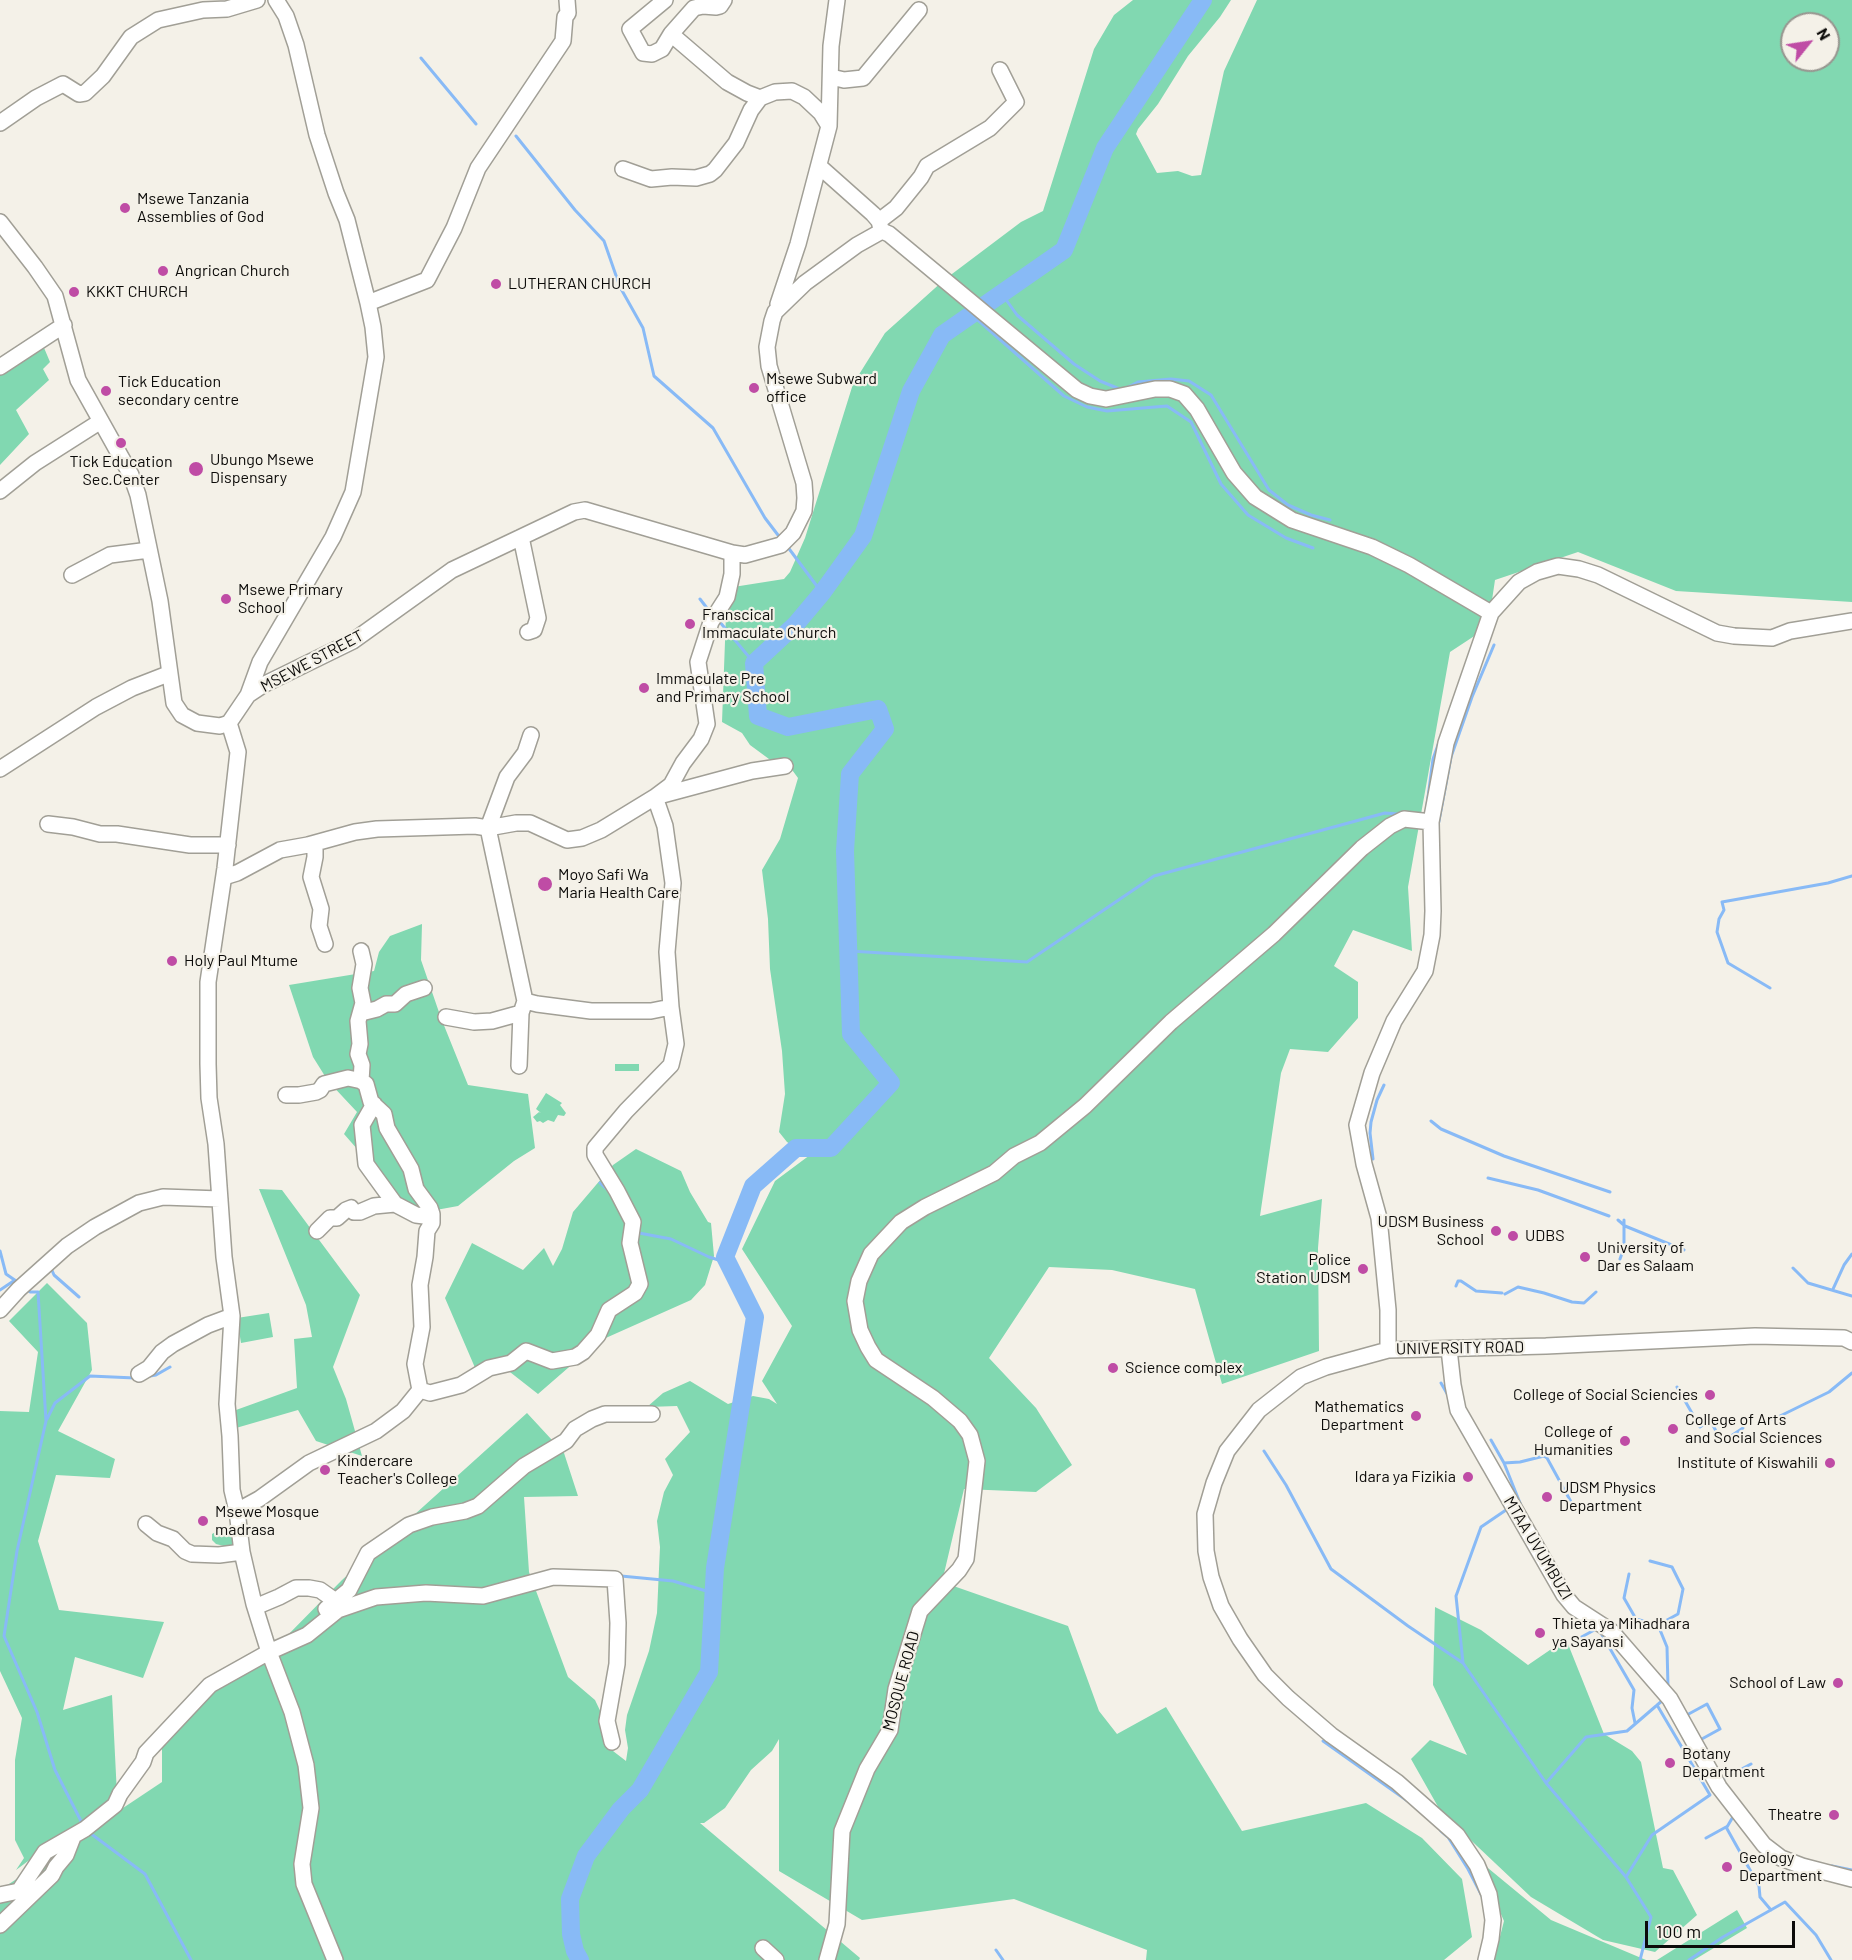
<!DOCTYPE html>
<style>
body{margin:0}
#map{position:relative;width:1852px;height:1960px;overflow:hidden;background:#f4f1e8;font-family:Barlow,sans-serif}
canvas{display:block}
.north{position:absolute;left:1780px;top:12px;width:60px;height:60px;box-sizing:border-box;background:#f4f1e8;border:2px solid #97958f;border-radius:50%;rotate:60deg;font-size:16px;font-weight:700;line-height:24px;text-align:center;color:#0c0b09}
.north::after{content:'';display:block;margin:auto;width:21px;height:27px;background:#bf4ca5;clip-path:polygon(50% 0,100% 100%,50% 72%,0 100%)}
.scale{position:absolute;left:1645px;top:1921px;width:150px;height:27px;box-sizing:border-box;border:3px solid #0c0b09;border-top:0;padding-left:8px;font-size:18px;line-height:21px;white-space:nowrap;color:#0c0b09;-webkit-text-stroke:4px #f4f1e8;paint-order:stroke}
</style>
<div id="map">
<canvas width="1852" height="1960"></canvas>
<div class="north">N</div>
<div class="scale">100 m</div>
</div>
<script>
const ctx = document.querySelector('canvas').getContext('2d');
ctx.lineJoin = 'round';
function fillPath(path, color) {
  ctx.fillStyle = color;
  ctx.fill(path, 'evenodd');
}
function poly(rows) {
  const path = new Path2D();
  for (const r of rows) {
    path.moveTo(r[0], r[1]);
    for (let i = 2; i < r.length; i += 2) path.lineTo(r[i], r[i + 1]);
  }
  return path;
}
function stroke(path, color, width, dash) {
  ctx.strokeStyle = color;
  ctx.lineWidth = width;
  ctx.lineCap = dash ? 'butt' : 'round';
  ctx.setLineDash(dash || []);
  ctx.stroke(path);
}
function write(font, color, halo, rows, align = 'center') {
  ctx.font = font + ' Barlow,sans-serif';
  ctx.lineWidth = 4.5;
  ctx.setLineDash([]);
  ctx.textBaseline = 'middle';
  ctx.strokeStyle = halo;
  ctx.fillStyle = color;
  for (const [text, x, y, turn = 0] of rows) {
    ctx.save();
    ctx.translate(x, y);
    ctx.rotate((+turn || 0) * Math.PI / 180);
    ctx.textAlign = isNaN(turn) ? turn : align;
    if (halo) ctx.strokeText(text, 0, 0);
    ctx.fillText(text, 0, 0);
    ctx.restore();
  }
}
const green = poly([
 [1133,0,1231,0,1220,17,1188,56,1158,104,1138,129,1136,134,1157,173,1178,171,1192,176,1201,175,1224,71,1257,0,1852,0,1852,602,1676,591,1578,552,1495,580,1488,627,1450,652,1408,887,1412,951,1353,930,1334,966,1358,982,1358,1018,1328,1052,1290,1049,1281,1073,1260,1216,1322,1199,1318,1248,1319,1351,1222,1384,1195,1289,1112,1270,1049,1267,989,1358,1036,1408,1072,1465,1036,1492,964,1489,942,1582,1068,1626,1099,1711,1117,1734,1166,1707,1242,1831,1366,1803,1422,1838,1462,1879,1472,1937,1444,1960,1146,1960,1147,1950,1014,1899,862,1920,779,1871,779,1739,772,1751,751,1770,725,1808,704,1823,700,1823,860,1958,859,1960,0,1960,0,1890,162,1782,162,1745,174,1717,279,1644,342,1580,527,1413,564,1453,578,1496,524,1497,529,1572,568,1677,595,1700,605,1721,613,1751,626,1761,628,1748,625,1730,627,1715,649,1651,657,1613,660,1547,657,1521,664,1492,673,1475,665,1459,690,1432,677,1406,647,1407,663,1393,690,1381,728,1404,753,1396,769,1399,777,1404,762,1381,792,1326,742,1249,775,1181,814,1152,801,1151,787,1142,779,1132,785,1094,782,1051,770,969,768,919,762,870,780,839,798,778,787,763,769,759,750,745,742,733,722,722,727,588,784,579,790,572,805,538,853,384,885,333,944,280,1021,222,1043,211,1094,49,1114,15],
 [1792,24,1828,24,1828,60,1792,60],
 [42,343,50,362,43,369,49,380,16,410,29,434,0,465,0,370],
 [422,924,421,960,441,1018,468,1085,528,1094,535,1148,514,1161,458,1206,414,1214,344,1134,357,1112,328,1081,313,1057,289,985,374,971,379,952,390,936],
 [615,1064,639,1064,639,1071,615,1071],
 [546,1093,562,1103,560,1105,566,1113,564,1116,558,1115,554,1122,548,1120,543,1123,540,1121,537,1122,533,1117,539,1112,541,1113,536,1109],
 [636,1149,681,1171,690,1192,708,1222,711,1223,714,1256,705,1285,691,1300,599,1341,538,1394,501,1365,476,1370,445,1298,472,1243,523,1270,544,1248,553,1266,562,1249,573,1212,613,1165],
 [259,1189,282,1190,360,1295,333,1367,346,1399,362,1456,316,1441,298,1410,236,1428,236,1410,297,1388,294,1339,312,1337,306,1305],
 [47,1283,87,1323,92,1370,58,1431,115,1459,110,1478,56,1475,38,1541,59,1610,164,1622,143,1678,75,1657,63,1710,112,1695,117,1795,16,1870,24,1858,15,1840,15,1760,22,1718,0,1671,0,1411,29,1412,38,1352,9,1321],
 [269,1313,273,1337,241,1343,237,1318],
 [237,1520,239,1550,216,1544,212,1540,212,1534,219,1530,225,1529],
 [1435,1607,1481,1630,1528,1665,1566,1639,1604,1734,1632,1751,1641,1762,1663,1868,1673,1870,1697,1915,1655,1952,1603,1940,1531,1897,1441,1812,1411,1759,1430,1740,1467,1755,1433,1685],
 [1477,1859,1551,1920,1646,1960,1494,1960,1504,1921],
 [1737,1910,1747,1928,1694,1960,1657,1960]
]);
const stream = poly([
 [421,58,476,124],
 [516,136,575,210,604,241,620,287,643,328,654,376,713,428,765,518,781,539],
 [1002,294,1017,315,1074,364,1100,381,1122,390,1138,382,1171,379,1189,381,1211,395,1269,490,1288,505,1311,515,1330,520],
 [971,314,1064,396,1087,407,1107,411,1167,406,1191,422,1221,484,1248,515,1286,538,1313,548],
 [787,546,822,593],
 [700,599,710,612],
 [719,621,754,663],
 [1427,805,1433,759,1439,742],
 [1438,826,1451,757,1472,697,1494,645],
 [850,951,1027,962,1154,876,1385,813,1399,814],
 [1770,988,1728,963,1717,932,1719,919,1724,910,1722,902,1828,883,1852,876],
 [1431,1121,1441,1129,1504,1156,1610,1192],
 [1373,1159,1370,1133,1371,1122,1377,1100,1384,1085],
 [1488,1178,1538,1190,1609,1216],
 [600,1183,610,1192],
 [1618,1220,1625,1226,1684,1250],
 [638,1231,639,1233,671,1239,709,1257,728,1263],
 [0,1251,6,1274,19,1283],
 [1620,1259,1624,1248,1624,1220],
 [51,1268,54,1275,79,1297],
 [1793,1268,1808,1283,1852,1296],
 [1456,1286,1458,1281,1461,1281,1476,1291,1502,1293],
 [27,1289,30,1292,38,1292,46,1421,17,1551,4,1636,37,1712,55,1770,82,1823],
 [1833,1289,1844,1265,1852,1254],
 [0,1290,15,1280],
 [1505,1294,1518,1287,1544,1293,1572,1302,1584,1303,1596,1292],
 [150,1376,156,1375,170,1367],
 [1441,1383,1449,1397],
 [1677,1387,1700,1427,1710,1420,1722,1442,1743,1428],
 [47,1419,55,1403,90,1376,135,1378],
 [1762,1421,1776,1418,1829,1392,1852,1373],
 [1491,1440,1504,1463,1520,1503],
 [1264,1451,1286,1485,1331,1569,1408,1626,1463,1663],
 [1504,1463,1520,1462,1544,1456,1547,1458,1576,1511],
 [1506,1510,1481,1527,1456,1596,1463,1663,1546,1783,1626,1877,1651,1917,1640,1960],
 [1629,1574,1624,1598,1636,1619,1658,1625,1678,1614,1683,1589,1672,1567,1650,1561],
 [621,1576,673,1581,713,1593],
 [1658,1625,1667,1647,1668,1687],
 [1576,1640,1598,1628,1634,1690,1632,1708,1635,1723],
 [1685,1716,1707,1704,1720,1729,1700,1740],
 [1323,1741,1409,1802],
 [1721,1780,1751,1764],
 [1546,1783,1586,1737,1627,1731,1663,1700],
 [1727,1827,1734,1815],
 [1441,1831,1448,1837,1468,1869,1482,1896],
 [90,1833,145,1874,191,1960],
 [1706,1838,1726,1827,1759,1886,1760,1897,1771,1910],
 [1832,1866,1852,1870],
 [1626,1877,1652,1835,1710,1795,1657,1705],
 [996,1950,1003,1960],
 [1689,1960,1723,1937,1785,1902,1816,1935,1831,1960]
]);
const river = poly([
 [580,1960,575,1951,571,1934,570,1899,586,1856,621,1809,640,1790,709,1672,715,1568,755,1317,725,1257,753,1186,796,1148,831,1148,891,1083,851,1034,845,851,850,774,885,729,878,709,788,727,758,716,754,663,796,624,822,593,863,536,911,391,942,335,1064,250,1105,148,1203,0]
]);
const minor = poly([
 [665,0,630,29,643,53,652,54,662,49,671,34,727,82,747,93,760,98],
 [671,34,694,8,703,6,716,7,720,6,724,0],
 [831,77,844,80,863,78,919,10],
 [0,123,36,98,63,84,79,94,85,93,103,76,131,37,158,20,203,10,227,9,257,0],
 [819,166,873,214,879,221,881,229],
 [623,169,651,179,672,177,696,178,710,174,715,170,736,143,751,110,760,98,775,92,792,91,804,97,821,113,829,126],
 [879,221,896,208,921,177,927,166,990,128,1016,102,1000,70],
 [0,222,35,267,55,296,78,380,131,475,138,495,160,601,174,703,182,715,197,723,220,726,229,723,248,695,263,685,353,641,452,570,574,512,585,510,732,553,745,555,781,545,793,533,804,511,805,498,804,483,769,366,767,347,772,321,775,312,805,283,857,245,882,231,889,234,1077,390,1090,396,1106,399,1155,389,1170,389,1184,394,1197,409,1234,473,1255,497,1292,520,1372,547,1409,565,1491,613],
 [368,303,427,280,454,228,478,168,563,41,565,17,568,13,567,0],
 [778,304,798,244,829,126,831,46,837,0],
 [0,367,64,325],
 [0,491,35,463,101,421],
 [521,537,538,618,534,630,528,632],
 [72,575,110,555,149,550],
 [248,695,260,662,333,537,353,492,376,357,373,327,368,303,347,220,336,193,317,135,296,45,286,16,276,0],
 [229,723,238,752,225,868,208,982,208,1064,209,1098,216,1144,224,1257,232,1316,227,1404,230,1436,232,1490,237,1511,242,1552,254,1604,269,1652,292,1712,306,1765,311,1808,302,1864,304,1884,335,1960],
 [0,769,96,707,132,688,168,674],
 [48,824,73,827,100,834,117,834,190,845,228,845],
 [315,843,315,857,311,877,321,909,319,926,325,944],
 [224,877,237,873,280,850,308,845,355,832,377,829,475,826,488,828,516,823,530,823,567,840,582,838,601,830,655,797,752,771,785,766],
 [525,1001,537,1004,591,1011,651,1011,671,1007,667,952,673,883,665,826,655,797,671,785,683,763,701,739,707,724,698,662,711,622,727,597,732,574,732,553],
 [361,1013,377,1009,386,1004,395,1004,406,994,424,988],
 [446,1017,474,1022,492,1021,521,1013],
 [519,1066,521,1013,525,1001,488,828,507,777,525,753,531,735],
 [286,1095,299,1095,316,1092,320,1090,324,1084,348,1078,362,1081],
 [374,1104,362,1125,366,1164,395,1204],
 [317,1231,330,1218,337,1218,346,1210,351,1208,354,1212,360,1212,374,1206,395,1204,416,1215,432,1217],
 [0,1310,19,1289,67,1246,95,1227,139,1203,163,1197,220,1199],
 [1449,1349,1453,1385,1458,1410,1564,1595,1574,1607,1611,1631,1670,1699,1719,1787,1764,1845,1781,1858,1802,1866,1852,1879],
 [1388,1350,1388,1310,1379,1218,1364,1164,1357,1125,1372,1073,1394,1021,1425,971,1432,935,1433,911,1431,822,1446,743,1491,613,1519,582,1537,572,1558,566,1579,569,1598,575,1717,633,1734,636,1772,638,1790,631,1852,621],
 [139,1374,149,1368,162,1352,173,1344,208,1325,232,1316],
 [420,1390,430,1393,461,1385,489,1368,511,1363,526,1351,552,1361,575,1357,583,1352,598,1335,609,1310,635,1293,640,1284,630,1243,633,1222,617,1191,595,1155,595,1148,626,1111,671,1065,676,1044,671,1007],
 [237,1511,259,1499,309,1463,376,1431,403,1411,420,1390,415,1364,422,1327,420,1285,425,1257,427,1231,432,1223,432,1214,430,1208,416,1189,411,1169,387,1128,384,1114,371,1102,366,1084,361,1081,362,1065,358,1054,360,1044,358,1021,363,1003,360,988,364,964,361,951],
 [146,1524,157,1533,173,1539,185,1551,192,1554,219,1555,242,1552],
 [254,1604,260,1605,279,1597,296,1588,309,1588,320,1590,337,1602],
 [326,1609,349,1590,368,1553,409,1525,432,1517,465,1511,478,1506,524,1466,566,1441,575,1429,592,1419,605,1414,652,1414],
 [0,1895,19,1891,45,1852,85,1829,115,1805,120,1794,143,1762,146,1753,210,1685,269,1652,307,1635,338,1610,376,1597,426,1593,483,1596,553,1577,615,1579,618,1623,617,1664,607,1721,612,1742],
 [0,1925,52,1875,56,1867,66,1855,73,1837],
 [763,1948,776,1960],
 [827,1960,837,1924,842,1831,867,1769,890,1730,896,1689,920,1611,959,1570,966,1559,977,1461,970,1435,960,1421,933,1398,876,1360,868,1347,860,1330,855,1301,859,1281,871,1254,901,1222,925,1207,994,1173,1014,1156,1040,1143,1085,1106,1171,1022,1274,934,1362,848,1390,826,1404,819,1431,822],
 [1486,1960,1491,1939,1493,1920,1489,1894,1477,1865,1457,1835,1397,1782,1331,1735,1288,1698,1265,1675,1240,1639,1221,1606,1211,1577,1206,1551,1205,1514,1214,1483,1227,1451,1259,1410,1301,1377,1326,1367,1388,1350,1546,1346,1755,1336,1844,1338,1852,1342]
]);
const markers = [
 [125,208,6,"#bf4ca5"],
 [163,271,6,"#bf4ca5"],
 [496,284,6,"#bf4ca5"],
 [74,292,6,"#bf4ca5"],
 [754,388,6,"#bf4ca5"],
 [106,391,6,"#bf4ca5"],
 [121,443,6,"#bf4ca5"],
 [196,469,8,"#bf4ca5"],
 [226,599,6,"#bf4ca5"],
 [690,624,6,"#bf4ca5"],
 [644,688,6,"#bf4ca5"],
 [545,884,8,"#bf4ca5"],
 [172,961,6,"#bf4ca5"],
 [1496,1231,6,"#bf4ca5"],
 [1513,1236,6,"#bf4ca5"],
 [1585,1257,6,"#bf4ca5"],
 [1363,1269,6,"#bf4ca5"],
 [1113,1368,6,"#bf4ca5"],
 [1710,1395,6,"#bf4ca5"],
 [1416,1416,6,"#bf4ca5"],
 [1673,1429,6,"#bf4ca5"],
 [1625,1441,6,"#bf4ca5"],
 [1830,1463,6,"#bf4ca5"],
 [325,1470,6,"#bf4ca5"],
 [1468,1477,6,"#bf4ca5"],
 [1547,1497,6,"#bf4ca5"],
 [203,1521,6,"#bf4ca5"],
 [1540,1633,6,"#bf4ca5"],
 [1838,1683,6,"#bf4ca5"],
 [1670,1763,6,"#bf4ca5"],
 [1834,1815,6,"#bf4ca5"],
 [1727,1867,6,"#bf4ca5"]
];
const poiNames = [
 ["Msewe Tanzania",137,199],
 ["Assemblies of God",137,217],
 ["Angrican Church",175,271],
 ["LUTHERAN CHURCH",508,284],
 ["KKKT CHURCH",86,292],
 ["Msewe Subward",766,379],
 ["office",766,397],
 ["Tick Education",118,382],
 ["secondary centre",118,400],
 ["Ubungo Msewe",210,460],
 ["Dispensary",210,478],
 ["Tick Education",121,462,"center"],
 ["Sec.Center",121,480,"center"],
 ["Msewe Primary",238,590],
 ["School",238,608],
 ["Franscical",702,615],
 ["Immaculate Church",702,633],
 ["Immaculate Pre",656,679],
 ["and Primary School",656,697],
 ["Moyo Safi Wa",558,875],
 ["Maria Health Care",558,893],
 ["Holy Paul Mtume",184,961],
 ["UDSM Business",1484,1222,"right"],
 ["School",1484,1240,"right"],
 ["UDBS",1525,1236],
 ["University of",1597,1248],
 ["Dar es Salaam",1597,1266],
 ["Police",1351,1260,"right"],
 ["Station UDSM",1351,1278,"right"],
 ["Science complex",1125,1368],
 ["College of Social Sciencies",1698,1395,"right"],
 ["Mathematics",1404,1407,"right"],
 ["Department",1404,1425,"right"],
 ["College of Arts",1685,1420],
 ["and Social Sciences",1685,1438],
 ["College of",1613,1432,"right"],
 ["Humanities",1613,1450,"right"],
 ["Kindercare",337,1461],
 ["Teacher's College",337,1479],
 ["Institute of Kiswahili",1818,1463,"right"],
 ["Idara ya Fizikia",1456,1477,"right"],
 ["UDSM Physics",1559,1488],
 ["Department",1559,1506],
 ["Msewe Mosque",215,1512],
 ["madrasa",215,1530],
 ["Thieta ya Mihadhara",1552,1624],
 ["ya Sayansi",1552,1642],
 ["School of Law",1826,1683,"right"],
 ["Botany",1682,1754],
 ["Department",1682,1772],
 ["Theatre",1822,1815,"right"],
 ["Geology",1739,1858],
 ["Department",1739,1876]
];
const streetNames = [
 ["MSEWE STREET",312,661,-28],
 ["UNIVERSITY ROAD",1460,1348,-1],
 ["MTAA UVUMBUZI",1538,1548,59],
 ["MOSQUE ROAD",901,1681,-75]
];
fillPath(green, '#81d8b1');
stroke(stream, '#88baf6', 3);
stroke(river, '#88baf6', 18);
stroke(minor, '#a19f96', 18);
stroke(minor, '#fff', 15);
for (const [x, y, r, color] of markers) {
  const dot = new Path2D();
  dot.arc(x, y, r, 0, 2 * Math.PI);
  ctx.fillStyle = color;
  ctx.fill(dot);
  stroke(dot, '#f4f1e8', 2);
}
write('16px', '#0c0b09', '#f4f1e8', poiNames, 'left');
write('16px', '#0c0b09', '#f4f1e8', streetNames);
</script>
